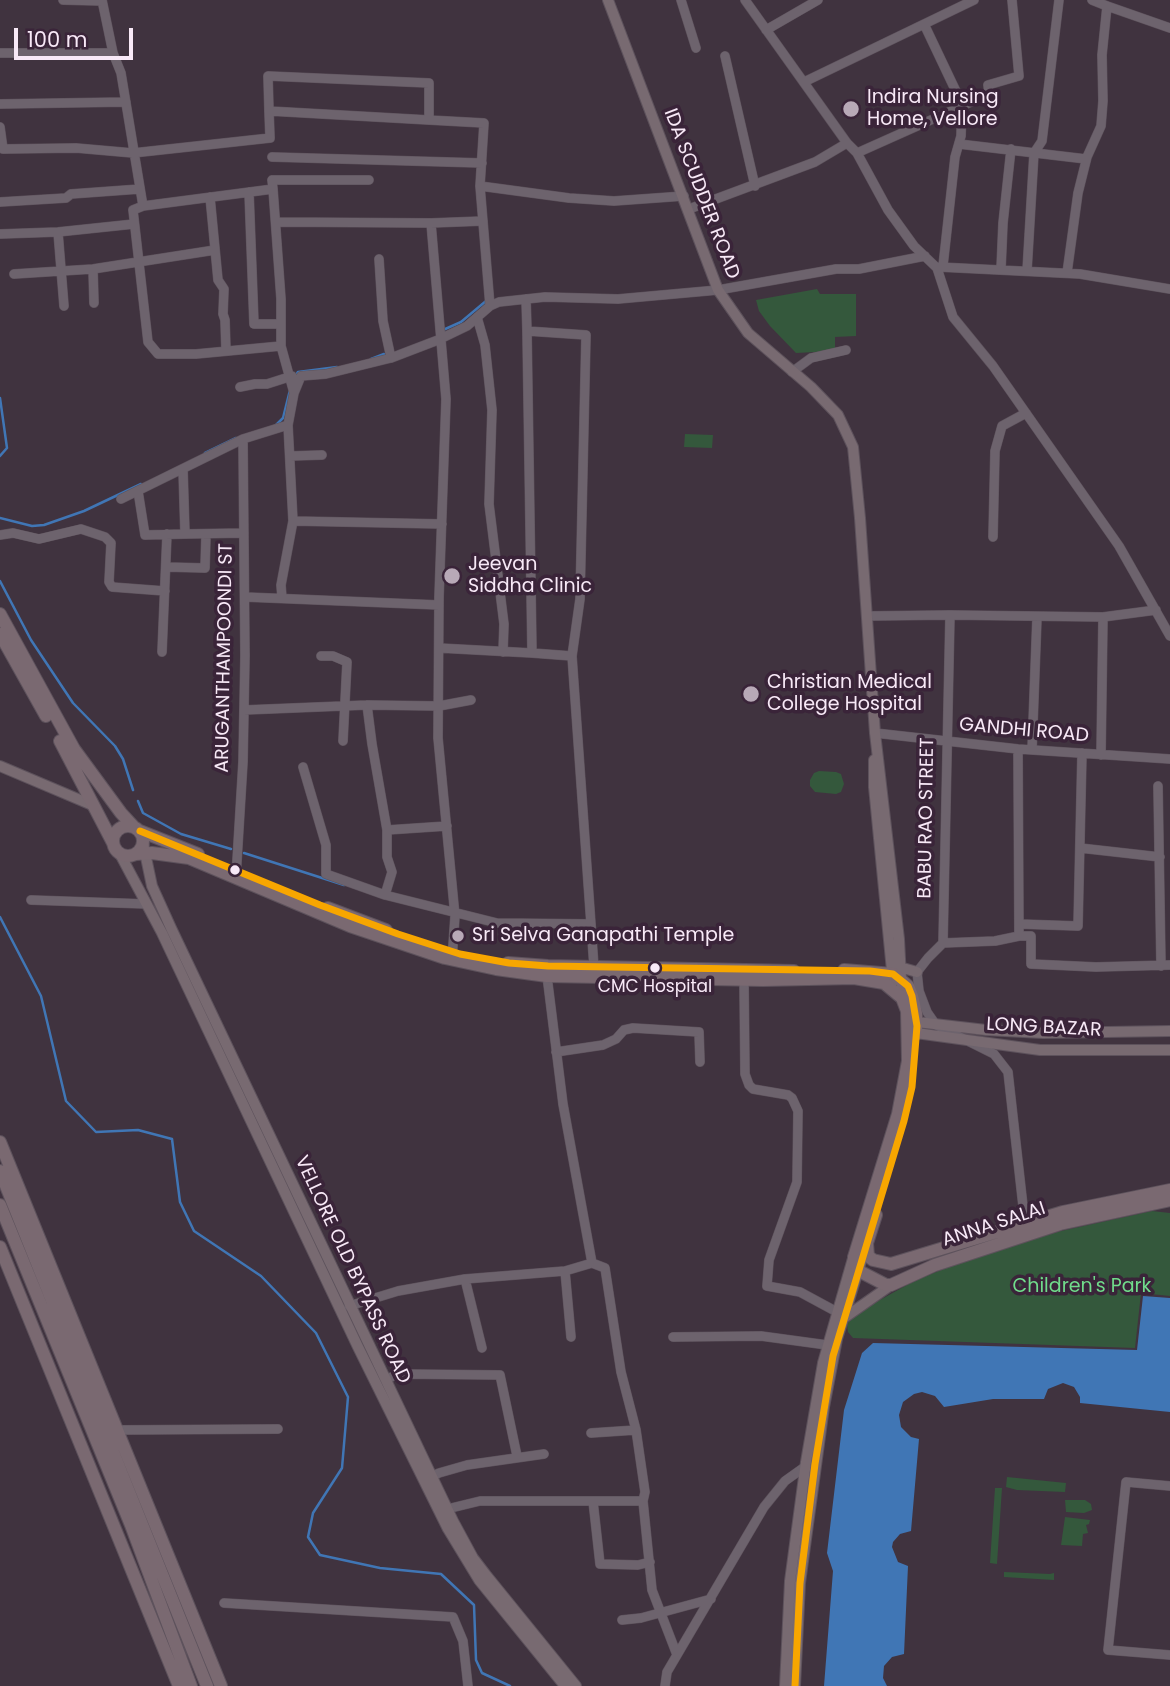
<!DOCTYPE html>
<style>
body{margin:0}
#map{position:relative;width:1170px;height:1686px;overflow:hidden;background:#40333f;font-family:Poppins,sans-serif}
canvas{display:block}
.scale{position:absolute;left:14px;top:28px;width:119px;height:32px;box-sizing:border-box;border:4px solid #f8e9f7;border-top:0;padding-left:9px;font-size:21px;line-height:24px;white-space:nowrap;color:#f8e9f7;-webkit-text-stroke:5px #3a2439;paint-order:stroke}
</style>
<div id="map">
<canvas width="1170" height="1686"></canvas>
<div class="scale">100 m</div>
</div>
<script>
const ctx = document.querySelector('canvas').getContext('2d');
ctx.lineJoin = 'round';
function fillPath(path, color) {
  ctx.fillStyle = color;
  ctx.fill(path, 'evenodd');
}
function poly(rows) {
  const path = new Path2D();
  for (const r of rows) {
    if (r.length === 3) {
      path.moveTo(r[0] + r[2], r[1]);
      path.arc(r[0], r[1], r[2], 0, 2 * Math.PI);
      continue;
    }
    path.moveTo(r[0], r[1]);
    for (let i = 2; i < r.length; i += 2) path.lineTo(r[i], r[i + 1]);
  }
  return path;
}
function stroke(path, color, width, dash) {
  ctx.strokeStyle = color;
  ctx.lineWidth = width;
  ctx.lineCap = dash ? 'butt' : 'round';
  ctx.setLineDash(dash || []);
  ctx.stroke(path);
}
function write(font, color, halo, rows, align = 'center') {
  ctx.font = font + ' Poppins,sans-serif';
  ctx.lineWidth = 7;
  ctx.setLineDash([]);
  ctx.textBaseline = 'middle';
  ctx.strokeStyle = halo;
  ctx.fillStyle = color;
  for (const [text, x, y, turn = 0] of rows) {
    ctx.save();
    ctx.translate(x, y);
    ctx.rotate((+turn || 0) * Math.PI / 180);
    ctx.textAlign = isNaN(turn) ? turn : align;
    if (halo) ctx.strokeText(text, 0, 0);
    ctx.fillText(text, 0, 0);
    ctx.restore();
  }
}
const green = poly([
 [817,289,820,294,856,294,856,336,835,337,835,351,796,353,770,326,759,311,756,300],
 [685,434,713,435,712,448,684,447],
 [819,771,836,772,841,774,844,784,841,792,836,794,815,792,810,786,810,780,814,773],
 [1152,1211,1170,1213,1170,1296,1141,1293,1135,1348,853,1338,848,1332,847,1325,851,1316,916,1280,976,1256,1061,1231],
 [1007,1477,1066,1483,1065,1492,1017,1490,1006,1487],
 [995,1488,1002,1488,997,1564,990,1563],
 [1065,1500,1085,1500,1091,1504,1092,1510,1084,1513,1066,1512],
 [1065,1517,1090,1520,1089,1524,1086,1525,1088,1533,1083,1534,1082,1546,1061,1545],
 [1004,1572,1050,1574,1054,1573,1054,1580,1004,1577]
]);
const water = poly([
 [1143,1296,1170,1298,1170,1412,1080,1403,1080,1397,1074,1387,1063,1383,1048,1389,1044,1399,993,1399,944,1407,935,1396,922,1392,914,1394,903,1402,899,1415,901,1427,911,1437,919,1439,911,1531,900,1534,893,1542,892,1547,898,1562,908,1566,904,1654,892,1657,884,1666,883,1678,887,1686,824,1686,833,1571,827,1553,844,1410,862,1353,873,1343,1137,1350]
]);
const stream = poly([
 [443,330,461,322,486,301],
 [371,359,384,354],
 [295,377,298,372,337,367],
 [0,398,7,448,0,456],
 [276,425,283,418,290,390],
 [205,453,236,438],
 [0,518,32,526,44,525,84,511,141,484],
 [0,581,31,640,73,703,115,746,123,759,133,790],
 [138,801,143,813,181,834,231,849],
 [244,853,344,885],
 [0,917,41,996,66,1101,96,1132,138,1130,172,1139,180,1202,194,1231,261,1276,316,1333,348,1397,342,1468,313,1513,308,1537,320,1555,380,1568,441,1574,474,1605,476,1660,482,1673,510,1686]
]);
const minor = poly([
 [63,0,102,1],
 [102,0,113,53,121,73,143,206,133,210,148,342,158,354,196,354,281,346],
 [681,0,696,48],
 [745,0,847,143,857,153,888,210,914,246,937,268,953,317,993,366,1119,546,1170,636],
 [1107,6,1170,28],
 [924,24,962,104,961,136,955,157,943,266],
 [766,30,818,0],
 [0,53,113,53],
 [725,56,755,186],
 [804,82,974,0],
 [0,104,126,102],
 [429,120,269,111,268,76,429,83,429,120,484,123,480,186,569,198,614,201,684,196],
 [0,127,3,149,76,148,133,153,270,138,269,111],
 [959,144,1086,159],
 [857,153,989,94,988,85,1019,76,1012,0],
 [272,157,482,163],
 [480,186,490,306],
 [273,189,272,180,369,180],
 [249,192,254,324,281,324],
 [210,197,218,280,224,289,223,314,225,320,226,351],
 [0,202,66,198,71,194,140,189],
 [143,206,273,189,281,299,281,346,294,393],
 [689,209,815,162,847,143],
 [276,222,431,223,483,221],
 [431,223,446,399,439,597,438,738,455,916,452,960],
 [58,232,64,306],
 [0,234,58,232,134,224],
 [379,259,383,321,391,358],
 [939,267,1080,274,1170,289],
 [93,269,94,303],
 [1001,269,1003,223,1011,149],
 [1027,271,1034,153,1042,141,1059,0],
 [1067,273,1078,193,1087,157,1101,126,1103,101,1102,55,1107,6,1092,0],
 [14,274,93,269,215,250],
 [526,299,527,331,586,335,580,599,572,656,594,967],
 [477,317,485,345,492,410,489,504,504,624,503,652],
 [527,331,532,653,572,656],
 [792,372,811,358,846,350],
 [240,387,255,384,267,384,292,376],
 [288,425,293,521,442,524],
 [290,456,322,455],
 [183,469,185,534,244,533],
 [138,491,145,535,185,534],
 [121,499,243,439,288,425,294,393,301,376,326,374,391,358,438,340,467,326,490,306,499,302,545,297,618,299,718,290,836,269,859,269,925,256],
 [0,535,13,533,39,539,81,529,105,537,111,543,109,582,112,587,165,591],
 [993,537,995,451,1002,426,1026,413],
 [166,567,205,568,206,534],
 [245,597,439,605],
 [282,598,281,585,293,521],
 [950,615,1103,617,1156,610],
 [867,616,950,615,943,943,995,941,1019,936],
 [439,648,532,653],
 [162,652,167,534],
 [321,656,333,656,347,662,343,741],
 [367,705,372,744,387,830],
 [244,710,367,705,439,706,471,700],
 [875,733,1018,749,1170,759],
 [1018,749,1019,936,1031,936,1031,964,1096,967,1170,965],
 [1032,750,1037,617],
 [1101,755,1103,617],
 [303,767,326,845,326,874,385,895,497,923,591,924],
 [1158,786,1161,966],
 [1080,848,1160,857],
 [236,877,243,762,245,656,243,439],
 [385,895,392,872,387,857,387,830,447,826],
 [31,900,147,904],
 [1019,924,1078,926,1082,753],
 [943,943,928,958,917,972,919,991,927,1012,936,1025,994,1054,1008,1072,1025,1224],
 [547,976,563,1104,592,1263],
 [744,980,745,1074,749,1085,753,1089,788,1095,792,1098,798,1111,797,1182,769,1260,767,1286,800,1292,837,1312],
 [556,1052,603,1045,616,1039,624,1030,633,1028,699,1032,700,1062],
 [565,1271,571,1337],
 [465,1279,482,1348],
 [349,1306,398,1291,465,1279,565,1271,592,1263,605,1268,621,1372,636,1430,645,1492,643,1501,652,1590,677,1655],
 [673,1337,761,1336,827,1345],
 [387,1379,398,1374,500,1375,517,1456],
 [117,1430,278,1429],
 [591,1433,636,1430],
 [431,1477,439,1473,467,1465,544,1454],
 [1170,1486,1126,1482,1108,1650,1170,1655],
 [593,1501,600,1564,638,1565,650,1562],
 [447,1509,480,1501,643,1501],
 [224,1603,453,1617,463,1641,468,1686],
 [622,1620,641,1618,711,1599],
 [665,1686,667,1672,764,1507,785,1481,806,1466]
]);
const major = poly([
 [608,0,718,290,748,333,811,387,838,415,853,447,860,518,875,733,899,939,902,998],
 [874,760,874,787,893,981],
 [0,766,92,805],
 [143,843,152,886,171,928,453,1521,473,1558,486,1575,576,1686],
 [120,854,162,933,358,1347,448,1529,479,1580,565,1686],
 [896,966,917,972],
 [917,1022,986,1030,1043,1033,1170,1031],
 [916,1033,1040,1050,1170,1050],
 [844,1318,891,1285],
 [785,1686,790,1581,806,1462,823,1363,854,1255],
 [795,1686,800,1583,824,1407,837,1339,866,1245]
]);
const highway = poly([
 [0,614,74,749,121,813,133,826],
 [0,634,46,716],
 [60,741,113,843],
 [128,841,15],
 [140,831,198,854],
 [136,854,152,853,189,858,350,926,445,958,496,969,547,976,763,980,854,978,884,983,902,998,907,1011,908,1061,898,1114,854,1257,857,1268,861,1272,886,1285,891,1285,935,1265,1060,1224,1170,1200],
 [328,908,386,930],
 [508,963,548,966,794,971],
 [844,970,893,974,900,979,908,986,912,996,916,1013,916,1034],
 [0,1142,221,1686],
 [0,1171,207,1686],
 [0,1205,131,1525,191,1686],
 [876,1215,867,1243,868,1256,873,1260,891,1264,1063,1212,1170,1190],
 [0,1247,179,1686]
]);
const bus1 = poly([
 [140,831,320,905,398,934,460,954,509,963,548,966,870,971,893,974,908,986,912,996,917,1026,912,1087,904,1121,833,1356,815,1464,800,1583,795,1686]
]);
const markers = [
 [851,109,9,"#b8a9b7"],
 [452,576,9,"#b8a9b7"],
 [751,694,9,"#b8a9b7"],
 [235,870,6,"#f8e9f7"],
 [458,936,7,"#b8a9b7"],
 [655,968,6,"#f8e9f7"]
];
const busNames = [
 ["CMC Hospital",655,988]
];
const poiNames = [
 ["Indira Nursing",867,98],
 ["Home, Vellore",867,120],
 ["Jeevan",468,565],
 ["Siddha Clinic",468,587],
 ["Christian Medical",767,683],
 ["College Hospital",767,705],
 ["Sri Selva Ganapathi Temple",472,936]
];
const streetNames = [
 ["IDA SCUDDER ROAD",701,194,69],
 ["ARUGANTHAMPOONDI ST",225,658,-89],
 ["GANDHI ROAD",1024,731,5],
 ["BABU RAO STREET",927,818,-89],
 ["LONG BAZAR",1044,1028,3],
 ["ANNA SALAI",994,1225,-18],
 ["VELLORE OLD BYPASS ROAD",352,1270,65]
];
const parkNames = [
 ["Children's Park",1082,1287]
];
fillPath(green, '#34583c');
fillPath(water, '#4076b5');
stroke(stream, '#4076b5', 2.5);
stroke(minor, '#5d525c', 10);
stroke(major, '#5d525c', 12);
stroke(highway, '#5d525c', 14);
stroke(minor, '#6d636d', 9);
stroke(major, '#786a71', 10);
stroke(highway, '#7a6971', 12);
stroke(bus1, '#f7a600', 7);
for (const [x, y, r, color] of markers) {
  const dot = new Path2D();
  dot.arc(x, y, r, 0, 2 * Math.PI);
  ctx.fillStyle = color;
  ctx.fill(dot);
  stroke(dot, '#3a2439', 2.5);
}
write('17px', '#f8e9f7', '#3a2439', busNames);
write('19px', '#f8e9f7', '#3a2439', poiNames, 'left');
write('19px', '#f8e9f7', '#3a2439', streetNames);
write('19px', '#70dc8b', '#3a2439', parkNames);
</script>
